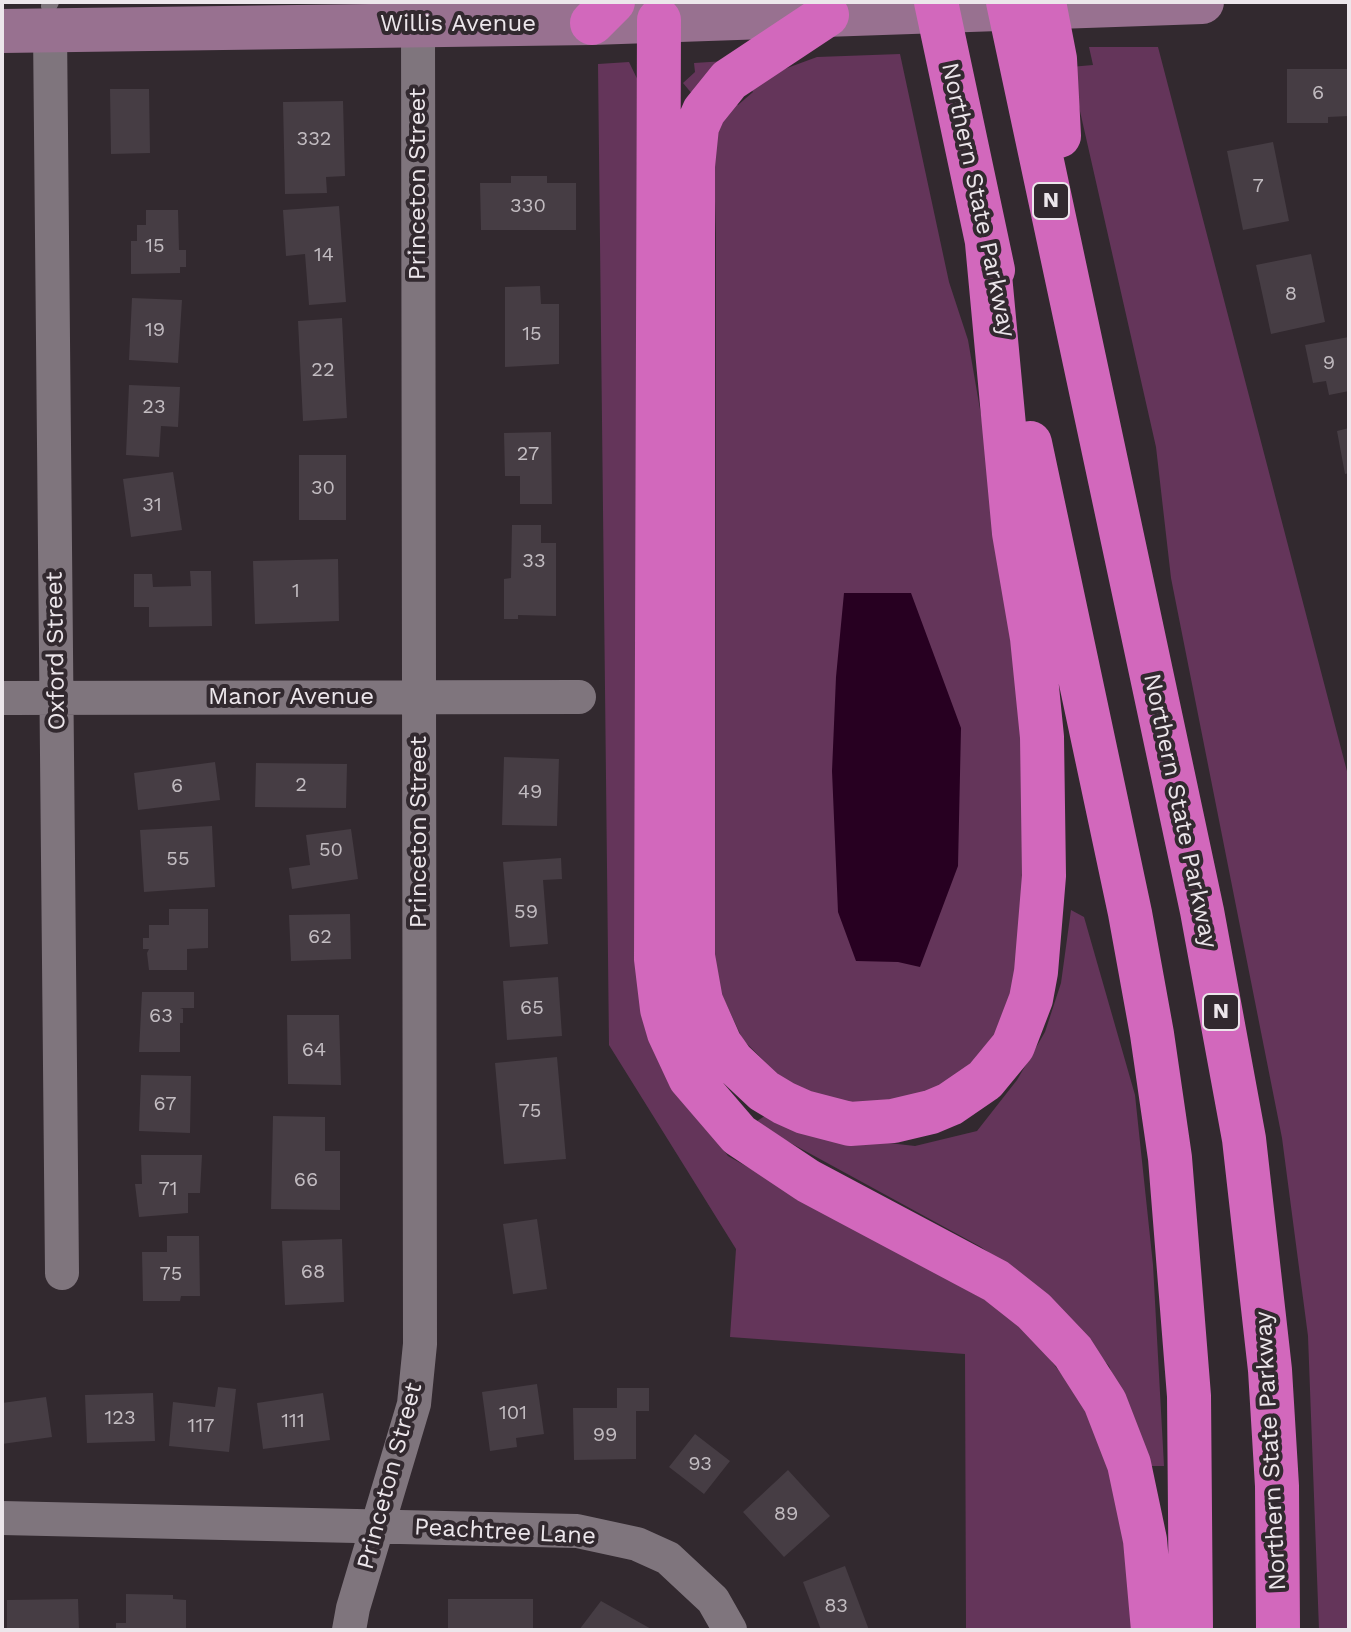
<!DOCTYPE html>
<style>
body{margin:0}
#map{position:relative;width:1351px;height:1632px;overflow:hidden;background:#32292f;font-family:"Work Sans",sans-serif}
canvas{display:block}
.frame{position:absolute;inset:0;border:4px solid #ece6eb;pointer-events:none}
</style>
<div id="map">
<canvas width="1351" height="1632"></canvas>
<div class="frame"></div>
</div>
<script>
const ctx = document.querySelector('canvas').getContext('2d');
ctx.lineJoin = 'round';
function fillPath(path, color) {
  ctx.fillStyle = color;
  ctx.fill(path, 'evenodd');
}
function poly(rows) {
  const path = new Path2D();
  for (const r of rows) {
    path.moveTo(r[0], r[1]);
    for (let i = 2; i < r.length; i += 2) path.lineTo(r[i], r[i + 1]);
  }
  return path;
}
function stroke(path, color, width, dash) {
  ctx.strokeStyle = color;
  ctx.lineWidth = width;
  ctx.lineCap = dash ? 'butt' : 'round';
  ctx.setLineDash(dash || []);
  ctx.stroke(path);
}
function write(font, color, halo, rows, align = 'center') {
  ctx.font = font + ' "Work Sans",sans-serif';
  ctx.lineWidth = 8;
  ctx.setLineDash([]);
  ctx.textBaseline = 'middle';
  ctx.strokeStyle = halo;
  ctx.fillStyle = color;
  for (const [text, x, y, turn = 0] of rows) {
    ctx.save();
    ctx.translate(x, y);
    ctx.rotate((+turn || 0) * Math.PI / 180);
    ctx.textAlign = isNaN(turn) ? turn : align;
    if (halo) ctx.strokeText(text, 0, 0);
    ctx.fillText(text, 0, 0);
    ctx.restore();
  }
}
const green = poly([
 [1089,47,1158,47,1349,779,1349,1630,1319,1630,1308,1336,1282,1138,1171,578,1156,447,1070,67,1093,65],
 [900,54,949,282,968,340,1025,669,1039,803,1013,1022,967,1077,924,1099,861,1105,794,1090,743,1040,715,980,716,234,713,137,729,98,738,105,753,92,749,86,760,78,817,57],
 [741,60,698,101,683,83,695,72,694,63],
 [629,62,645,95,673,1081,728,1156,1019,1319,1096,1419,1132,1539,1140,1630,966,1630,965,1354,730,1337,736,1249,609,1045,598,64],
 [1071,910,1084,917,1135,1095,1153,1265,1164,1466,1150,1466,1109,1366,1045,1293,981,1247,754,1123,771,1112,836,1137,915,1146,977,1131,1017,1080,1045,1032,1061,983]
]);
const water = poly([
 [844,593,911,593,961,728,958,866,920,967,898,962,856,961,838,912,832,771,836,677]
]);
const building = poly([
 [1287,69,1349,69,1349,116,1328,117,1328,123,1287,123],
 [110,89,149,89,150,153,111,154],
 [343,101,345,176,326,177,327,193,285,194,283,102],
 [1273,142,1289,221,1243,230,1227,151],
 [511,176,547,176,547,183,576,183,576,230,481,230,480,183,511,183],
 [339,206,346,302,309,305,305,254,286,256,283,210],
 [146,210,178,210,179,250,186,250,186,267,180,267,180,273,131,274,131,241,137,241,137,225,146,225],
 [1311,254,1325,322,1271,334,1256,265],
 [540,286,541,304,559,304,559,364,505,367,505,287],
 [132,298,182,300,178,363,129,360],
 [342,318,347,418,303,421,298,321],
 [1349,337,1349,391,1329,395,1326,381,1313,383,1305,345],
 [129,385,180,387,178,427,161,426,159,457,126,455],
 [1349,428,1349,473,1345,474,1337,431],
 [551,432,552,504,520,504,520,476,505,476,504,433],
 [299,455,346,455,346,520,299,520],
 [173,472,182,530,131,537,123,479],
 [512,525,541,525,541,543,556,543,556,616,518,615,518,619,504,619,504,579,511,578],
 [338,559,339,621,255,624,253,561],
 [190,571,211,571,212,626,149,627,149,607,134,607,134,574,152,574,153,587,191,586],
 [504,757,559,759,557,826,502,825],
 [215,762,220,800,138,810,134,773],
 [256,763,347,764,346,808,255,807],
 [212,826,215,887,144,892,140,830],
 [351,829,358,879,292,889,289,868,310,865,306,835],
 [561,858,562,879,543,880,548,944,510,947,503,862],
 [169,909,208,909,208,948,187,949,187,970,149,970,147,953,149,949,143,949,143,938,149,938,149,925,169,925],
 [350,914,351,959,291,961,289,915],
 [558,977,562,1036,507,1040,503,981],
 [142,992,194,992,194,1008,180,1008,183,1009,183,1023,180,1023,180,1052,139,1052],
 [287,1015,339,1015,341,1085,288,1084],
 [557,1057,566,1159,504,1164,495,1063],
 [141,1075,191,1076,190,1133,139,1131],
 [273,1116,325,1117,325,1151,340,1151,340,1210,271,1209],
 [141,1155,202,1155,200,1193,188,1193,188,1213,139,1217,135,1184,142,1184],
 [537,1219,547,1289,513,1294,503,1224],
 [167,1236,199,1236,200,1296,181,1296,180,1301,143,1301,142,1252,167,1252],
 [342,1239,344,1302,285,1305,282,1241],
 [537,1384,544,1434,516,1438,517,1447,490,1451,482,1392],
 [218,1387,236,1389,229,1452,169,1446,173,1402,215,1407],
 [617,1388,649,1388,649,1411,636,1411,636,1459,574,1460,573,1408,617,1408],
 [153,1393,155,1441,87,1443,85,1395],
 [323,1393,330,1440,263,1449,257,1403],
 [46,1397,52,1437,2,1444,2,1403],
 [695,1434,730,1461,704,1494,669,1467],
 [788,1470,830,1516,784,1557,743,1512],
 [845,1566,869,1630,821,1630,803,1582],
 [126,1594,173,1595,173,1599,186,1600,186,1630,116,1630,116,1623,126,1623],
 [78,1599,79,1630,7,1630,7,1600],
 [448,1599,533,1599,533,1630,448,1630],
 [601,1601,653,1630,579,1630]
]);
const service = poly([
 [49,6,51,2]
]);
const minor = poly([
 [50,29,62,1273],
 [2,698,579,697],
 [2,1518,577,1531,637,1544,668,1558,713,1600,730,1630],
 [349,1630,353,1608,414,1404,420,1344,418,24]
]);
const secondary = poly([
 [2,31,592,23,1202,2]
]);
const motorway = poly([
 [936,2,993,270],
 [1008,2,1202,911,1244,1139,1270,1370,1277,1486,1278,1630],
 [1044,2,1055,59,1059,136],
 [827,15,729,80,704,111,697,127,693,166,693,956,701,1001,720,1044,732,1061,764,1091,784,1103,804,1112,850,1124,893,1121,931,1112,950,1104,985,1080,1013,1046,1031,999,1036,972,1044,876,1042,737,1032,638,1014,533,987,243],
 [659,20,656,959,662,1009,669,1033,690,1078,739,1135,808,1181,996,1281,1034,1311,1073,1352,1105,1402,1129,1464,1145,1540,1153,1630],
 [592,23,613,2],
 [1030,443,1130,913,1152,1034,1170,1158,1189,1396,1191,1630]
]);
const numberNames = [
 ["6",1318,93],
 ["332",314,139],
 ["7",1258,186],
 ["330",528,206],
 ["15",155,246],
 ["14",324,255],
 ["8",1291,294],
 ["19",155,330],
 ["15",532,334],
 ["9",1329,363],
 ["22",323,370],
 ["23",154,407],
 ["27",528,454],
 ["30",323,488],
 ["31",152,505],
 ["33",534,561],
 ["1",296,591],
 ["2",301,785],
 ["6",177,786],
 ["49",530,792],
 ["50",331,850],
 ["55",178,859],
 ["59",526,912],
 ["62",320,937],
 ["65",532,1008],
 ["63",161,1016],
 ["64",314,1050],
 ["67",165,1104],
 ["75",530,1111],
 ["66",306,1180],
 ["71",168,1189],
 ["68",313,1272],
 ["75",171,1274],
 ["101",513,1413],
 ["123",120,1418],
 ["111",293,1421],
 ["117",201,1426],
 ["99",605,1435],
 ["93",700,1464],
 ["89",786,1514],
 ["83",836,1606]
];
const shields = [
 [1051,201,36],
 [1221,1012,36]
];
const shieldNames = [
 ["N",1051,201],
 ["N",1221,1012]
];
const streetNames = [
 ["Willis Avenue",458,24],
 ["Princeton Street",418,184,-90],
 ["Northern State Parkway",978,200,78],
 ["Oxford Street",56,651,-91],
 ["Manor Avenue",291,697],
 ["Northern State Parkway",1180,811,78],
 ["Princeton Street",419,832,-90],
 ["Northern State Parkway",1271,1451,-93],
 ["Princeton Street",390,1476,-75],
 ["Peachtree Lane",505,1532,3]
];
fillPath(green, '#64355a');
fillPath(water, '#270021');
fillPath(building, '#463d44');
stroke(service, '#7f757d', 16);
stroke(minor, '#7f757d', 34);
stroke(secondary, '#987190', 44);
stroke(motorway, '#d268bc', 44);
write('20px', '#c2bcc1', null, numberNames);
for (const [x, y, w] of shields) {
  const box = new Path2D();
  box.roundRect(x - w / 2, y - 18, w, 36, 6);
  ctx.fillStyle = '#32292f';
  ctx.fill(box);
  stroke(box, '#ece6eb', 2);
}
write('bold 22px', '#ece6eb', null, shieldNames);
write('24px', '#ece6eb', '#32292f', streetNames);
</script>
